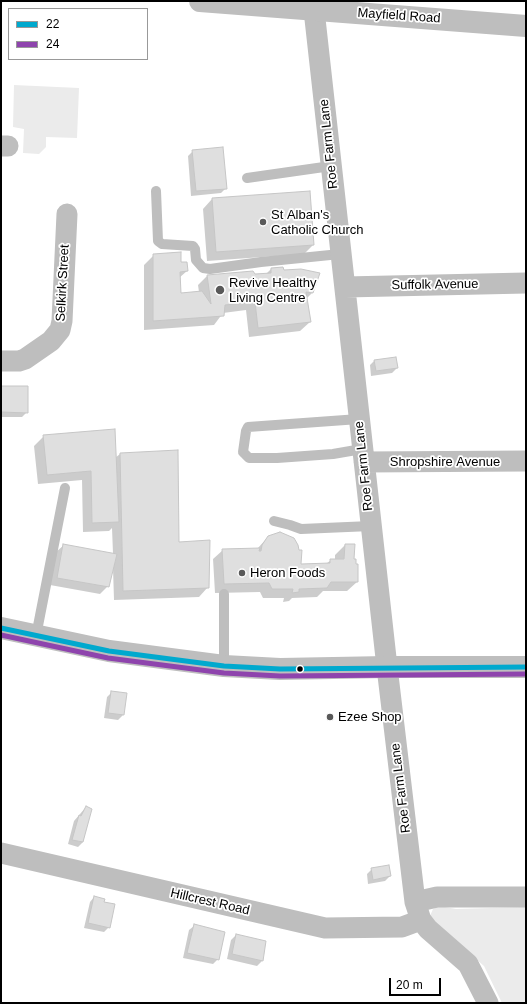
<!DOCTYPE html>
<style>
body{margin:0}
#map{position:relative;width:527px;height:1004px;overflow:hidden;background:#fff;font-family:Helvetica,sans-serif}
canvas{display:block}
.frame{position:absolute;inset:0;border:2px solid #000;pointer-events:none}
.legend{position:absolute;left:8px;top:8px;width:140px;height:52px;box-sizing:border-box;background:#fff;border:1px solid #999;margin:0;padding:5px 7px;list-style:none;font-size:12px;color:#000}
.legend li{display:flex;align-items:center;gap:8px;height:20px}
.legend b{width:20px;border:1px solid #999}
.scale{position:absolute;left:389px;top:978px;width:52px;height:18px;box-sizing:border-box;border:2px solid #000;border-top:0;padding-left:5px;font-size:12px;line-height:14px;white-space:nowrap;color:#000;-webkit-text-stroke:3px #fff;paint-order:stroke}
</style>
<div id="map">
<canvas width="527" height="1004"></canvas>
<div class="frame"></div>
<ul class="legend">
<li><b style="height:5px;background:#00a9ce"></b>22</li>
<li><b style="height:5px;background:#8e44ad"></b>24</li>
</ul>
<div class="scale">20 m</div>
</div>
<script>
const ctx = document.querySelector('canvas').getContext('2d');
ctx.lineJoin = 'round';
function fillPath(path, color) {
  ctx.fillStyle = color;
  ctx.fill(path, 'evenodd');
}
function poly(rows) {
  const path = new Path2D();
  for (const r of rows) {
    path.moveTo(r[0], r[1]);
    for (let i = 2; i < r.length; i += 2) path.lineTo(r[i], r[i + 1]);
  }
  return path;
}
function stroke(path, color, width, dash) {
  ctx.strokeStyle = color;
  ctx.lineWidth = width;
  ctx.lineCap = dash ? 'butt' : 'round';
  ctx.setLineDash(dash || []);
  ctx.stroke(path);
}
function write(font, color, halo, rows, align = 'center') {
  ctx.font = font + ' Helvetica,sans-serif';
  ctx.lineWidth = 3.5;
  ctx.setLineDash([]);
  ctx.textBaseline = 'middle';
  ctx.strokeStyle = halo;
  ctx.fillStyle = color;
  for (const [text, x, y, turn = 0] of rows) {
    ctx.save();
    ctx.translate(x, y);
    ctx.rotate((+turn || 0) * Math.PI / 180);
    ctx.textAlign = isNaN(turn) ? turn : align;
    if (halo) ctx.strokeText(text, 0, 0);
    ctx.fillText(text, 0, 0);
    ctx.restore();
  }
}
const green = poly([
 [14,85,79,88,77,138,46,137,46,147,39,154,23,153,24,129,13,127],
 [439,906,456,909,526,907,526,1003,502,1003,484,966,434,923,430,916,433,909]
]);
const shadow = poly([
 [193,151,226,188,221,193,191,196,188,156],
 [212,199,313,245,304,254,207,261,203,209],
 [154,255,180,263,187,271,179,278,180,294,199,292,198,285,207,276,254,275,266,274,271,269,284,271,312,293,306,299,310,322,300,331,249,337,246,310,223,313,214,325,144,330,144,265],
 [375,360,397,368,392,373,371,376,370,365],
 [1,387,27,412,22,417,1,417],
 [44,436,115,458,120,454,208,587,199,597,114,600,113,568,108,586,100,594,50,585,56,552,64,545,113,554,112,528,109,531,83,532,82,480,38,484,34,446],
 [269,536,300,565,326,564,331,560,335,560,335,555,345,545,353,560,357,582,347,591,323,591,317,597,292,598,289,601,283,602,284,598,263,598,260,592,215,593,213,559,223,550,257,549],
 [112,692,126,694,123,715,118,720,104,718,107,697],
 [86,807,91,809,83,842,78,847,68,844,74,821],
 [372,869,390,876,385,881,368,884,367,874],
 [94,897,109,927,104,932,84,928,90,902],
 [194,926,218,959,213,964,183,958,189,930],
 [236,935,265,942,262,961,257,966,227,959,231,940]
]);
const building = poly([
 [223,147,227,189,196,191,192,150,223,147],
 [310,191,314,245,216,252,212,198,310,191],
 [181,252,181,262,187,262,188,271,180,272,181,293,202,291,211,304,207,275,253,271,255,274,271,273,271,268,283,267,284,270,301,269,320,273,313,293,306,292,311,322,258,328,255,302,225,305,224,316,153,321,153,254,181,252],
 [396,357,398,368,376,371,374,360,396,357],
 [1,386,28,386,28,413,1,412,1,386],
 [115,429,119,522,92,523,91,471,47,475,43,435,115,429],
 [178,450,179,542,210,540,209,588,123,591,120,453,178,450],
 [280,532,294,538,298,545,299,550,302,550,301,564,330,563,330,559,344,559,345,544,355,544,354,559,356,559,356,564,358,564,358,582,331,582,327,588,299,589,299,592,292,593,293,589,272,589,269,583,224,584,222,549,260,548,259,551,261,551,262,545,268,536,280,532],
 [63,544,117,554,109,587,57,578,63,544],
 [111,691,127,693,124,715,108,713,111,691],
 [86,806,92,809,83,842,72,840,79,815,81,816,86,806],
 [389,865,391,876,373,880,371,868,389,865],
 [94,896,105,899,104,902,115,904,110,928,88,923,94,896],
 [194,924,225,932,219,960,187,953,194,924],
 [236,934,266,941,263,961,232,954,236,934]
]);
const service = poly([
 [247,178,331,166],
 [156,191,158,241,162,244,193,246,195,249,196,260,203,268,210,269,261,262,340,254],
 [359,419,248,427,246,431,243,452,249,458,277,458,333,454,362,449],
 [274,521,290,525,301,529,371,526],
 [224,594,224,666],
 [36,636,65,488]
]);
const minor = poly([
 [314,10,387,667,415,902,421,920,428,929,468,964,488,1003],
 [1,146,8,146],
 [345,287,526,283],
 [1,361,19,361,25,359,51,341,60,330,62,321,67,214],
 [364,462,526,461],
 [1,853,325,928,402,927,421,920],
 [415,902,437,897,526,897]
]);
const tertiary = poly([
 [200,1,526,26],
 [1,628,109,651,224,666,280,669,387,667,526,667]
]);
const bus1 = poly([
 [1,628,109,651,224,666,280,669,526,667]
]);
const bus2 = poly([
 [1,635,108,658,224,673,280,676,526,674]
]);
const markers = [
 [263,222,4,"#595959"],
 [220,290,5,"#595959"],
 [242,573,4,"#595959"],
 [300,669,3.5,"#000"],
 [330,717,4,"#595959"]
];
const streetNames = [
 ["Mayfield Road",399,16,4],
 ["Roe Farm Lane",329,144,-96],
 ["Selkirk Street",63,283,-87],
 ["Suffolk Avenue",435,285,-1],
 ["Shropshire Avenue",445,462],
 ["Roe Farm Lane",364,466,-96],
 ["Roe Farm Lane",401,788,-97],
 ["Hillcrest Road",210,902,13]
];
const poiNames = [
 ["St Alban's",271,215],
 ["Catholic Church",271,230],
 ["Revive Healthy",229,283],
 ["Living Centre",229,298],
 ["Heron Foods",250,573],
 ["Ezee Shop",338,717]
];
fillPath(green, '#ebebeb');
fillPath(shadow, '#0003');
fillPath(building, '#dfdfdf');
stroke(building, '#c6c6c6', 1);
stroke(service, '#bebebe', 10);
stroke(minor, '#bebebe', 21);
stroke(tertiary, '#bebebe', 22);
stroke(bus1, '#00a9ce', 5);
stroke(bus2, '#8e44ad', 5);
for (const [x, y, r, color] of markers) {
  const dot = new Path2D();
  dot.arc(x, y, r, 0, 2 * Math.PI);
  ctx.fillStyle = color;
  ctx.fill(dot);
  stroke(dot, '#fff', 1.5);
}
write('13px', '#000', '#fff', streetNames);
write('13px', '#000', '#fff', poiNames, 'left');
</script>
